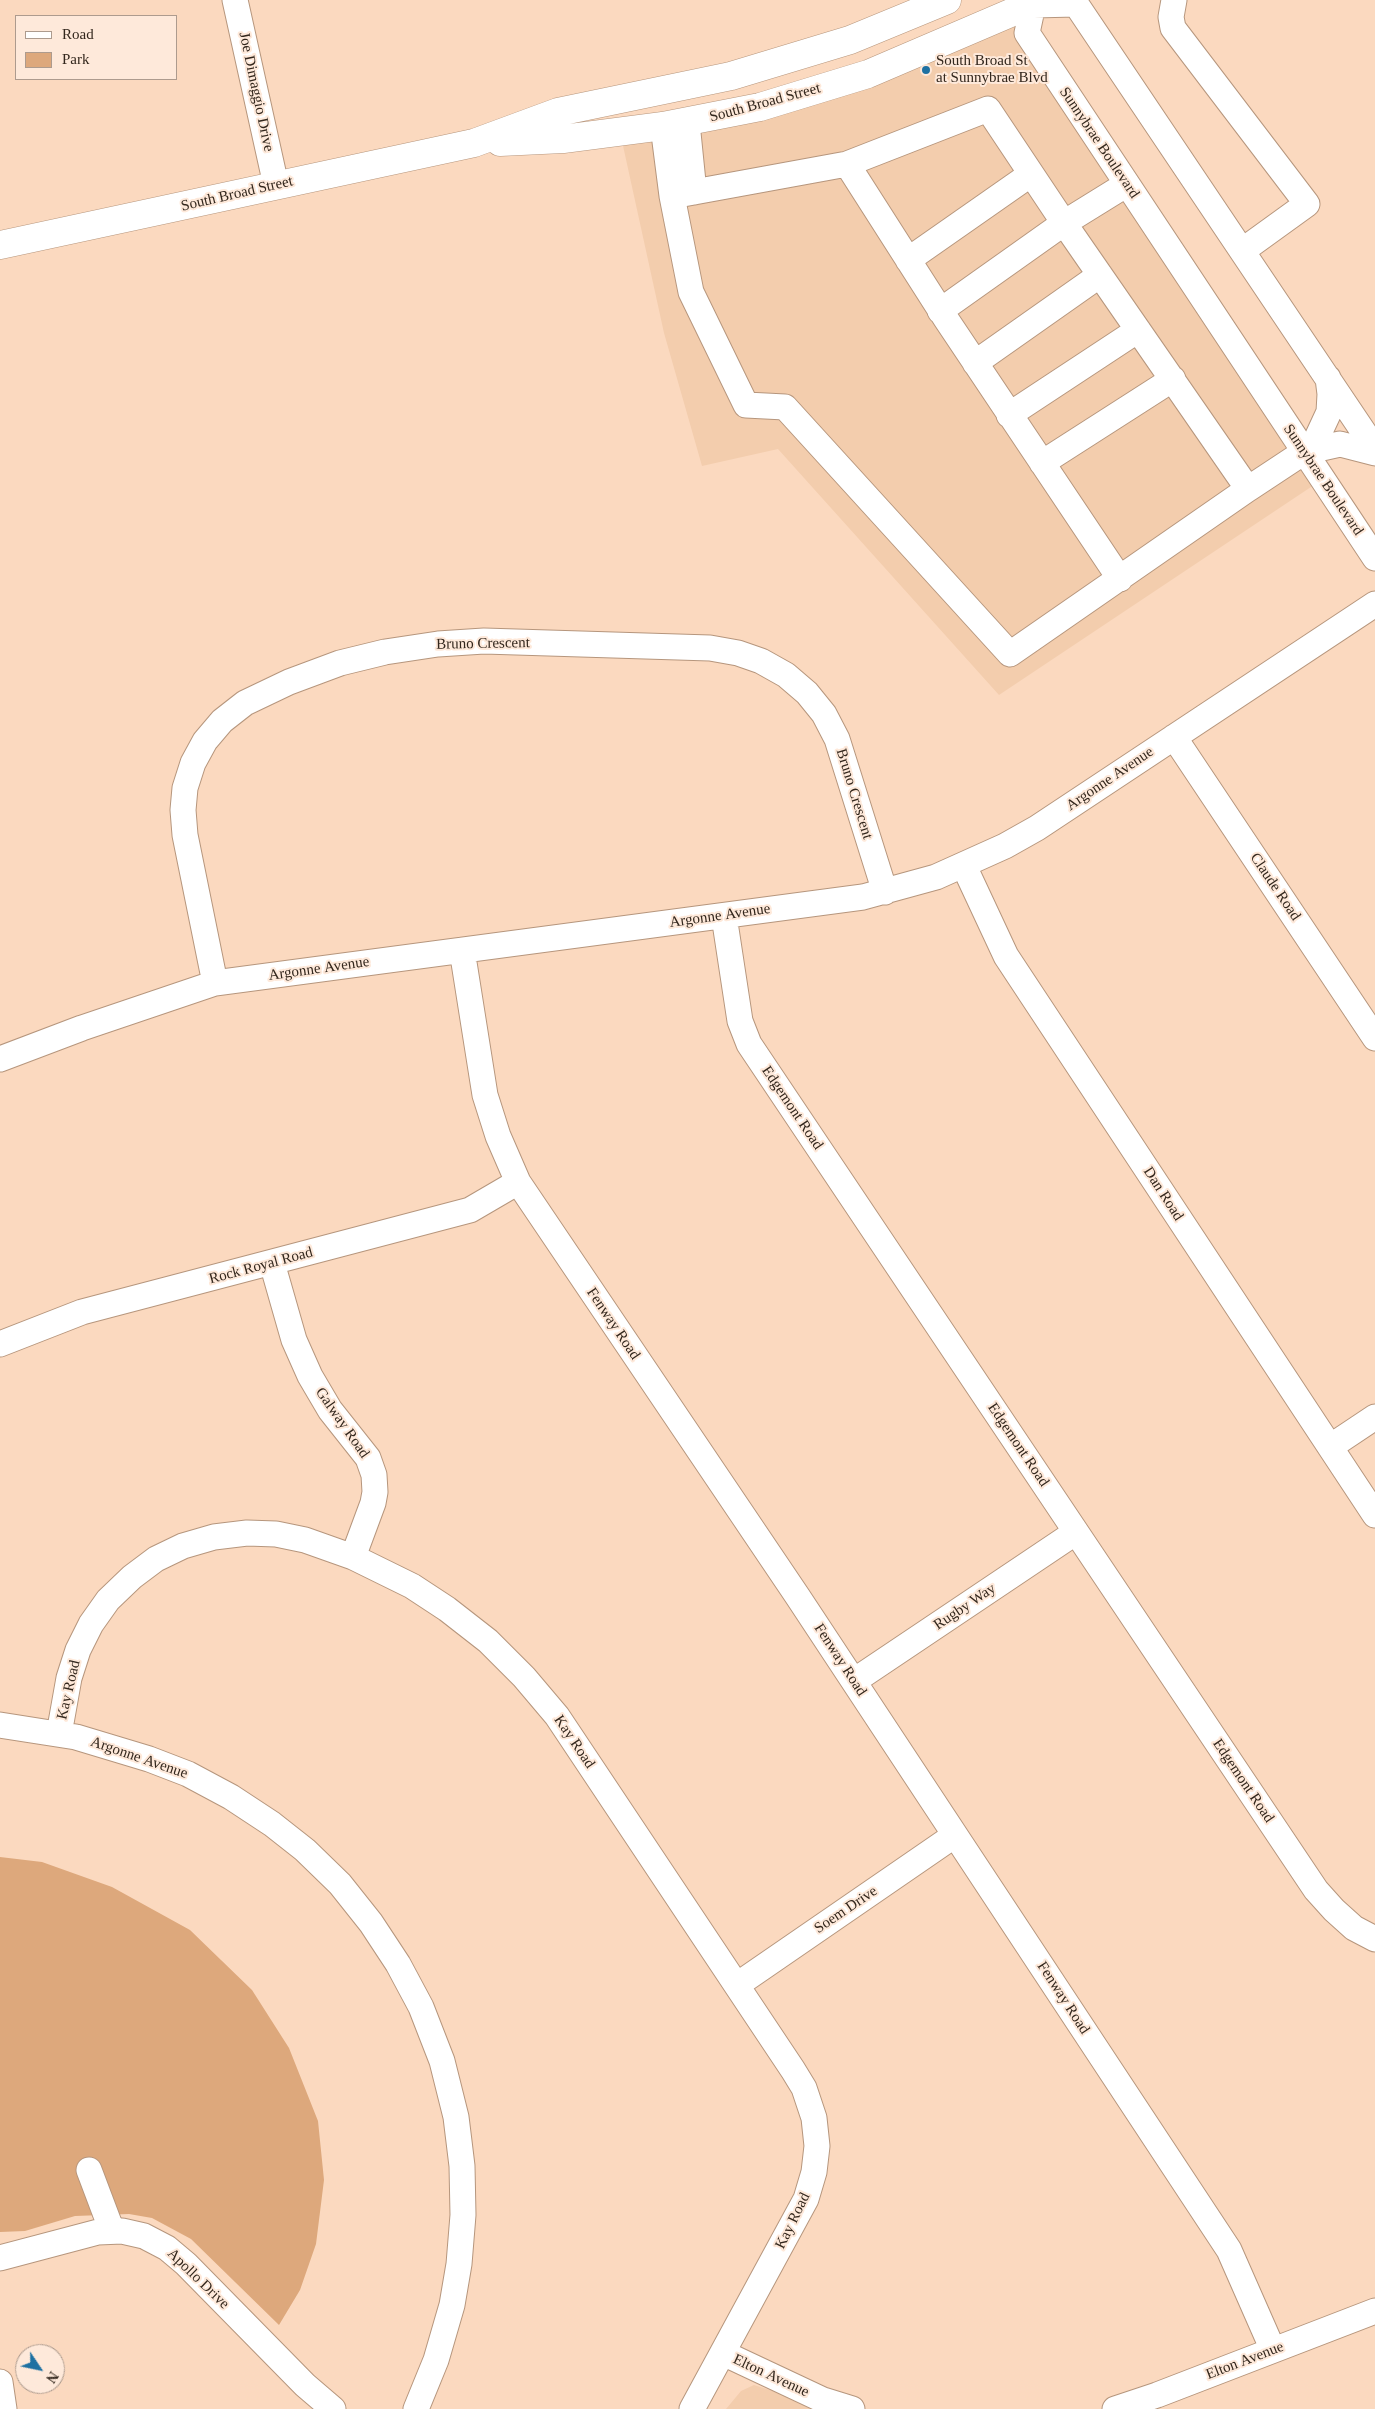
<!DOCTYPE html>
<style>
body{margin:0}
#map{position:relative;width:1375px;height:2409px;overflow:hidden;background:#fbd9bf;font-family:Georgia,serif}
canvas{display:block}
.legend{position:absolute;left:15px;top:15px;width:162px;height:65px;box-sizing:border-box;background:#fee9da;border:1px solid #ad9b8e;margin:0;padding:6px 9px;list-style:none;font-size:15px;color:#33271d}
.legend li{display:flex;align-items:center;gap:10px;height:25px}
.legend b{width:25px;border:1px solid #ad9b8e}
.north{position:absolute;left:15px;top:2344px;width:50px;height:50px;box-sizing:border-box;background:#fee9da;border:1px solid #ad9b8e;border-radius:50%;rotate:124deg;font-size:14px;font-weight:700;line-height:20px;text-align:center;color:#33271d}
.north::after{content:'';display:block;margin:auto;width:18px;height:22px;background:#1e71a2;clip-path:polygon(50% 0,100% 100%,50% 72%,0 100%)}
</style>
<div id="map">
<canvas width="1375" height="2409"></canvas>
<ul class="legend">
<li><b style="height:6px;background:#fff"></b>Road</li>
<li><b style="height:14px;background:#dda87c"></b>Park</li>
</ul>
<div class="north">N</div>
</div>
<script>
const ctx = document.querySelector('canvas').getContext('2d');
ctx.lineJoin = 'round';
function fillPath(path, color) {
  ctx.fillStyle = color;
  ctx.fill(path, 'evenodd');
}
function poly(rows) {
  const path = new Path2D();
  for (const r of rows) {
    path.moveTo(r[0], r[1]);
    for (let i = 2; i < r.length; i += 2) path.lineTo(r[i], r[i + 1]);
  }
  return path;
}
function stroke(path, color, width, dash) {
  ctx.strokeStyle = color;
  ctx.lineWidth = width;
  ctx.lineCap = dash ? 'butt' : 'round';
  ctx.setLineDash(dash || []);
  ctx.stroke(path);
}
function write(font, color, halo, rows, align = 'center') {
  ctx.font = font + ' Georgia,serif';
  ctx.lineWidth = 4;
  ctx.setLineDash([]);
  ctx.textBaseline = 'middle';
  ctx.strokeStyle = halo;
  ctx.fillStyle = color;
  for (const [text, x, y, turn = 0] of rows) {
    ctx.save();
    ctx.translate(x, y);
    ctx.rotate((+turn || 0) * Math.PI / 180);
    ctx.textAlign = isNaN(turn) ? turn : align;
    if (halo) ctx.strokeText(text, 0, 0);
    ctx.fillText(text, 0, 0);
    ctx.restore();
  }
}
const built = poly([
 [1033,5,1027,33,1323,479,999,695,778,449,702,466,664,333,620,132,687,123],
 [754,2385,773,2391,811,2409,726,2409,741,2391]
]);
const green = poly([
 [0,1857,42,1862,112,1887,190,1930,252,1990,289,2048,318,2121,324,2180,316,2244,300,2290,279,2325,191,2239,152,2218,129,2214,75,2216,25,2231,0,2232]
]);
const minor = poly([
 [235,0,276,185],
 [1174,0,1171,17,1173,28,1307,204,1242,251],
 [1033,5,1027,33,1375,558],
 [1033,5,1076,4,1375,449],
 [687,123,694,192],
 [663,126,672,196],
 [847,164,946,319,1120,579],
 [1127,184,1064,223,988,109,847,164,672,196,691,292,746,405,785,407,1010,654,1248,489,1304,452,1316,440,1329,412,1330,394,1328,378],
 [908,260,1031,174],
 [940,311,1064,223,1248,489],
 [975,363,1100,275],
 [1009,415,1138,330],
 [1304,452,1340,444,1375,453],
 [1042,463,1173,379],
 [1174,737,1375,1038],
 [964,866,1006,956,1375,1515],
 [724,916,740,1021,749,1044,1316,1890,1334,1910,1354,1928,1375,1939],
 [462,950,485,1095,498,1136,518,1182,798,1597,1229,2250,1273,2350],
 [215,983,185,835,183,810,185,788,193,763,205,741,222,721,245,703,289,682,340,663,385,652,438,644,484,641,710,648,738,653,761,661,786,675,807,693,824,714,837,739,885,892],
 [0,1059,82,1028,215,983,863,897,936,877,1005,846,1037,828,1375,604],
 [272,1263,294,1340,310,1376,330,1410,368,1458,374,1475,375,1492,373,1503,353,1557],
 [0,1344,82,1312,470,1210,518,1182],
 [1330,1447,1375,1417],
 [854,1681,1076,1532],
 [0,1725,76,1737,149,1759,188,1774,231,1797,272,1824,305,1850,340,1884,371,1923,398,1964,421,2007,442,2061,456,2117,462,2166,463,2215,459,2264,452,2305,436,2360,416,2409],
 [59,1734,69,1678,78,1650,91,1624,108,1600,132,1577,156,1559,183,1546,214,1537,247,1533,276,1534,305,1540,353,1557,412,1586,447,1609,488,1641,524,1677,557,1716,793,2070,804,2088,814,2118,817,2146,814,2172,806,2199,692,2409],
 [737,1985,955,1835],
 [89,2170,112,2231],
 [0,2258,98,2232,122,2231,144,2236,167,2248,186,2264,305,2385,333,2409],
 [723,2353,823,2400,852,2409],
 [0,2382,4,2409],
 [1115,2409,1157,2395,1375,2311]
]);
const major = poly([
 [500,142,563,139,663,126,760,107,868,74,1041,0],
 [0,245,474,143,558,112,731,76,850,40,947,0]
]);
const markers = [
 [926,70,5,"#1e71a2"]
];
const poiNames = [
 ["South Broad St",936,61],
 ["at Sunnybrae Blvd",936,78]
];
const streetNames = [
 ["Joe Dimaggio Drive",256,92,78],
 ["South Broad Street",765,103,-15],
 ["Sunnybrae Boulevard",1099,143,56],
 ["South Broad Street",237,194,-13],
 ["Sunnybrae Boulevard",1323,480,56],
 ["Bruno Crescent",483,644,-1],
 ["Argonne Avenue",1110,779,-34],
 ["Bruno Crescent",854,794,73],
 ["Claude Road",1275,887,56],
 ["Argonne Avenue",720,916,-8],
 ["Argonne Avenue",319,969,-8],
 ["Edgemont Road",792,1108,56],
 ["Dan Road",1163,1194,57],
 ["Rock Royal Road",261,1266,-15],
 ["Fenway Road",613,1324,56],
 ["Galway Road",342,1423,55],
 ["Edgemont Road",1018,1445,56],
 ["Rugby Way",965,1607,-34],
 ["Fenway Road",840,1660,57],
 ["Kay Road",69,1690,-77],
 ["Kay Road",574,1742,56],
 ["Argonne Avenue",139,1758,19],
 ["Edgemont Road",1243,1781,56],
 ["Soem Drive",846,1910,-34],
 ["Fenway Road",1063,1998,57],
 ["Kay Road",793,2221,-64],
 ["Apollo Drive",198,2279,44],
 ["Elton Avenue",1245,2361,-21],
 ["Elton Avenue",771,2376,25]
];
fillPath(built, '#f3cdad');
fillPath(green, '#dda87c');
stroke(minor, '#b6967d', 27);
stroke(major, '#b6967d', 29);
stroke(minor, '#fff', 25);
stroke(major, '#fff', 28);
for (const [x, y, r, color] of markers) {
  const dot = new Path2D();
  dot.arc(x, y, r, 0, 2 * Math.PI);
  ctx.fillStyle = color;
  ctx.fill(dot);
  stroke(dot, '#fee9da', 2);
}
write('15px', '#33271d', '#fee9da', poiNames, 'left');
write('15px', '#33271d', '#fee9da', streetNames);
</script>
